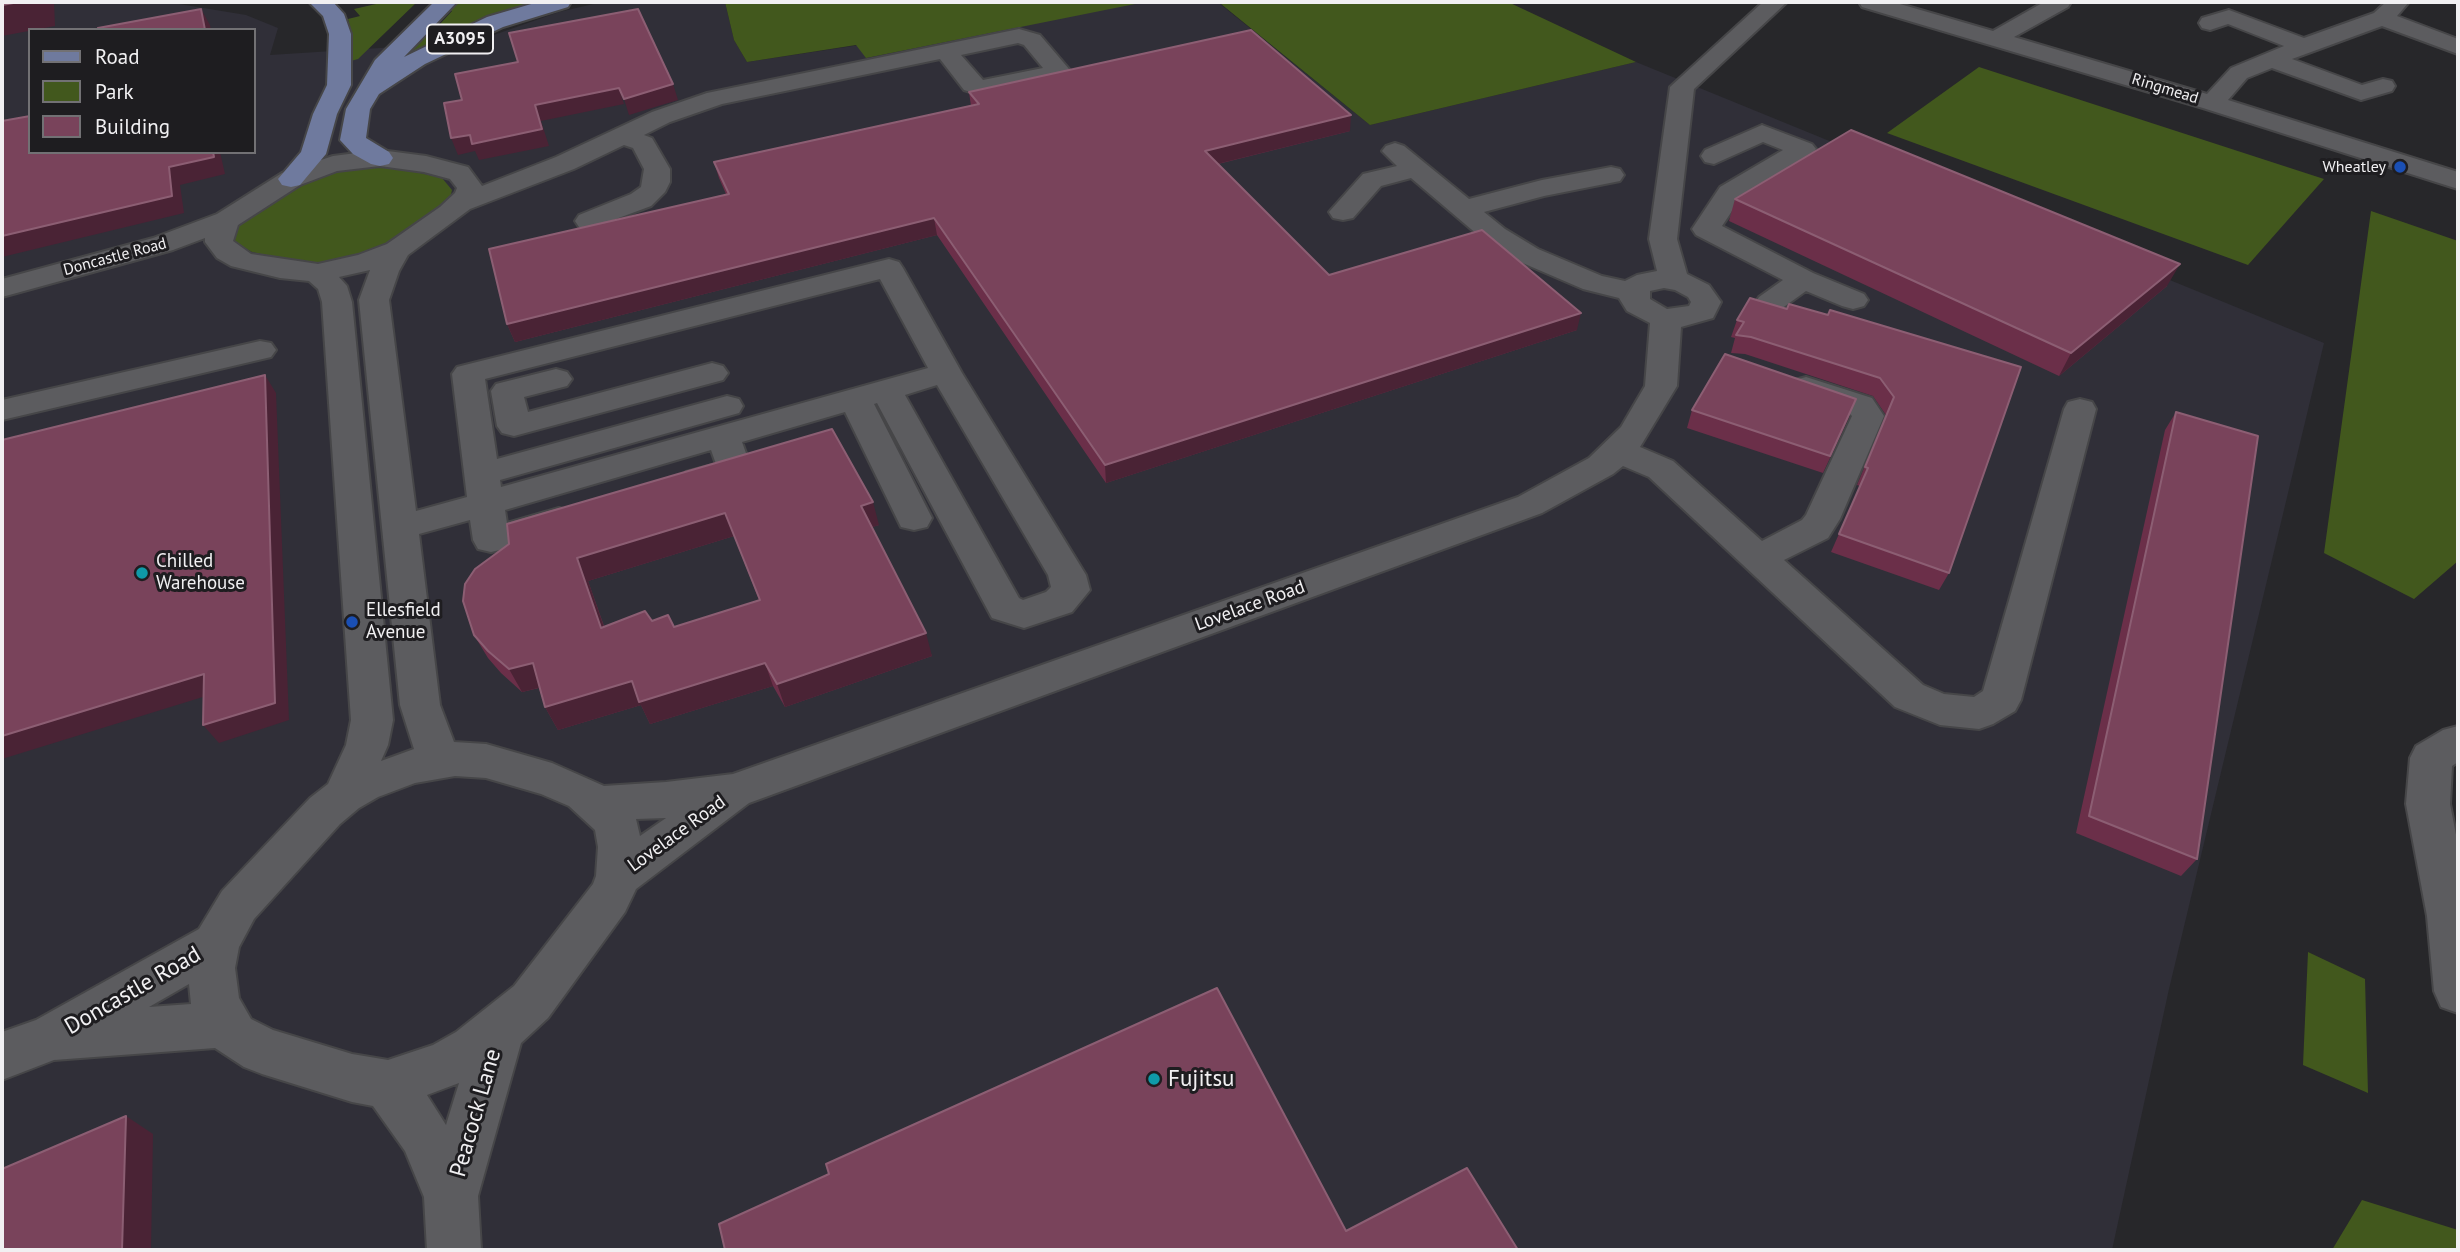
<!DOCTYPE html>
<style>
body{margin:0}
#map{position:relative;width:2460px;height:1252px;overflow:hidden;background:#27272a;font-family:"PT Sans",sans-serif}
canvas{display:block}
.frame{position:absolute;inset:0;border:4px solid #f1f0f2;pointer-events:none}
.legend{position:absolute;left:28px;top:28px;width:228px;height:126px;box-sizing:border-box;background:#1e1d20;border:2px solid #727174;margin:0;padding:9px 12px;list-style:none;font-size:21px;color:#f1f0f2}
.legend li{display:flex;align-items:center;gap:14px;height:35px}
.legend b{width:35px;border:2px solid #727174}
</style>
<div id="map">
<canvas width="2460" height="1252"></canvas>
<div class="frame"></div>
<ul class="legend">
<li><b style="height:9px;background:#6f7a9e"></b>Road</li>
<li><b style="height:19px;background:#42581d"></b>Park</li>
<li><b style="height:19px;background:#79435b"></b>Building</li>
</ul>
</div>
<script>
const ctx = document.querySelector('canvas').getContext('2d');
ctx.lineJoin = 'round';
function fillPath(path, color) {
  ctx.fillStyle = color;
  ctx.fill(path, 'evenodd');
}
function poly(rows) {
  const path = new Path2D();
  for (const r of rows) {
    path.moveTo(r[0], r[1]);
    for (let i = 2; i < r.length; i += 2) path.lineTo(r[i], r[i + 1]);
  }
  return path;
}
function stroke(path, color, width, dash) {
  ctx.strokeStyle = color;
  ctx.lineWidth = width;
  ctx.lineCap = dash ? 'butt' : 'round';
  ctx.setLineDash(dash || []);
  ctx.stroke(path);
}
function write(font, color, halo, rows, align = 'center') {
  ctx.font = font + ' "PT Sans",sans-serif';
  ctx.lineWidth = 6;
  ctx.setLineDash([]);
  ctx.textBaseline = 'middle';
  ctx.strokeStyle = halo;
  ctx.fillStyle = color;
  for (const [text, x, y, turn = 0] of rows) {
    ctx.save();
    ctx.translate(x, y);
    ctx.rotate((+turn || 0) * Math.PI / 180);
    ctx.textAlign = isNaN(turn) ? turn : align;
    if (halo) ctx.strokeText(text, 0, 0);
    ctx.fillText(text, 0, 0);
    ctx.restore();
  }
}
const built = poly([
 [2,2,167,2,246,15,278,28,270,55,474,42,559,12,602,2,725,2,734,40,747,62,1145,2,1207,2,1220,4,1370,125,1636,62,2324,343,2169,989,2112,1250,2,1250],
 [30,30,254,30,254,152,30,152]
]);
const green = poly([
 [385,2,417,2,358,59,351,61,353,40,348,19,360,16,354,9],
 [456,2,552,2,512,14,390,67,432,25,440,24,452,11,448,9],
 [725,2,1145,2,866,58,856,45,747,62,734,40],
 [1207,2,1508,2,1636,62,1370,125,1221,4],
 [1979,67,2324,179,2248,265,1887,133],
 [385,165,442,178,452,190,449,202,398,241,337,264,307,264,252,252,235,242,233,236,240,223,302,181,333,169],
 [2371,211,2458,241,2458,561,2414,599,2324,553],
 [2308,952,2365,979,2368,1093,2303,1065],
 [2362,1200,2458,1230,2458,1250,2332,1250]
]);
const minor = poly([
 [1763,2,1787,2,1694,89,1677,239,1687,274,1709,285,1721,302,1713,318,1681,327,1677,386,1640,447,1673,461,1762,541,1802,520,1806,515,1852,416,1848,412,1795,394,1790,387,1795,380,1806,377,1872,398,1884,416,1840,519,1828,538,1784,560,1923,685,1944,694,1974,697,1983,691,2064,409,2068,402,2080,399,2092,402,2096,409,2021,700,2015,711,1993,724,1979,729,1940,725,1895,707,1649,477,1623,466,1613,474,1542,513,749,803,636,889,625,912,548,1018,521,1043,478,1196,481,1250,427,1250,424,1197,405,1151,373,1106,352,1102,262,1074,244,1067,215,1048,54,1060,2,1080,2,1032,36,1020,199,929,222,891,310,798,328,784,346,745,351,720,322,302,318,289,309,281,280,278,231,266,217,258,205,242,205,238,173,250,2,297,2,279,153,238,217,214,282,173,333,156,380,150,426,156,468,167,482,186,556,157,652,112,707,93,1019,29,1040,35,1069,69,1056,81,980,95,964,90,940,59,722,104,670,122,644,135,652,138,670,169,670,182,665,192,651,206,589,229,579,227,575,221,579,215,631,194,641,187,644,169,633,148,624,145,574,169,470,209,408,255,399,271,389,300,416,511,467,497,452,374,457,367,889,259,899,262,903,268,962,373,1086,575,1090,590,1072,612,1024,628,992,618,877,403,874,404,932,518,927,527,914,530,901,527,845,412,742,442,752,470,747,478,698,491,686,488,681,480,686,472,716,464,711,450,505,510,507,523,559,508,572,511,577,520,572,529,504,549,491,552,478,549,473,540,470,520,419,534,440,705,454,742,486,744,552,763,604,786,666,782,733,774,1518,497,1589,458,1621,427,1645,386,1650,323,1627,311,1619,298,1583,289,1518,261,1485,241,1411,178,1381,186,1353,218,1343,220,1333,218,1329,212,1363,174,1397,166,1382,151,1386,146,1395,143,1404,146,1469,199,1542,180,1611,167,1620,169,1624,175,1620,181,1544,196,1484,212,1505,229,1538,249,1602,276,1625,281,1637,275,1657,271,1649,239,1670,87,1763,2],
 [1018,43,1024,45,1043,68,983,80,961,55,1018,43],
 [380,166,424,172,450,179,457,188,455,193,440,207,387,244,358,255,318,264,251,254,233,241,238,225,300,185,337,171,380,166],
 [370,270,359,300,400,705,414,749,381,761,388,745,393,720,352,302,347,286,339,277,370,270],
 [880,279,928,368,501,487,500,480,739,413,743,406,739,399,727,396,497,459,485,379,880,279],
 [1664,288,1675,290,1688,297,1691,302,1689,306,1667,309,1650,299,1650,291,1664,288],
 [937,385,1048,575,1051,587,1046,592,1023,600,1019,598,905,395,937,385],
 [455,776,486,778,541,794,569,806,595,830,598,847,596,876,593,884,514,986,456,1032,433,1045,388,1060,352,1054,273,1030,251,1019,239,998,235,968,239,947,254,919,340,824,359,808,378,797,415,783,455,776],
 [666,818,640,836,636,819,666,818],
 [189,984,191,1004,149,1007,189,984],
 [459,1083,446,1125,427,1095,459,1083],
 [1859,2,1893,2,1993,31,2044,2,2071,2,2068,7,2014,37,2207,94,2231,68,2284,46,2228,24,2210,30,2202,28,2199,23,2202,18,2229,10,2304,38,2374,13,2386,2,2409,2,2397,16,2458,39,2458,54,2382,26,2292,59,2362,85,2383,79,2392,81,2395,86,2392,91,2361,100,2272,68,2247,78,2228,100,2458,172,2458,189,2203,108,1862,7,1859,2],
 [1762,125,1812,144,1816,149,1812,154,1740,199,1722,226,1813,273,1864,294,1868,300,1864,306,1853,309,1842,306,1806,291,1781,309,1770,312,1759,309,1755,303,1759,297,1783,280,1696,235,1692,229,1720,187,1783,150,1763,142,1714,164,1705,162,1701,156,1705,150,1762,125],
 [260,341,271,343,276,350,271,357,2,420,2,400,260,341],
 [712,363,723,366,728,373,723,380,514,436,502,433,497,426,491,391,496,384,556,369,567,372,572,379,567,386,524,397,528,412,712,363],
 [2458,726,2458,762,2452,766,2450,804,2458,845,2458,1013,2441,1007,2434,991,2427,916,2406,804,2410,758,2416,746,2443,730,2458,726]
]);
const major = poly([
 [309,2,333,2,344,14,351,34,351,85,337,114,326,154,300,185,291,187,282,185,278,179,301,152,313,114,327,85,329,34,323,16,309,2],
 [434,2,457,2,404,57,487,17,538,2,571,2,568,7,503,27,425,64,379,94,370,109,366,138,389,152,393,158,389,164,380,166,371,164,353,154,340,140,346,109,375,60,434,2]
]);
const wall = poly([
 [969,92,1350,131,1218,164,1329,275,1577,330,1106,483,937,235,515,342,507,324,726,194,719,178,714,162,971,106],
 [1735,199,2167,286,2059,376,1729,221],
 [1787,309,1828,315,2021,367,1949,573,1939,590,1831,552,1860,486,1857,485,1886,415,1873,396,1745,354,1731,353,1735,338,1731,337,1737,320],
 [1692,410,1849,417,1823,473,1687,428],
 [2176,412,2197,859,2181,876,2076,833,2165,430],
 [507,524,879,525,872,527,932,656,785,707,773,686,650,724,641,705,558,730,545,707,539,688,522,692,501,673,488,658,474,635,509,544],
 [734,536,759,600,674,627,604,626,588,581]
]);
const shadedWall = poly([
 [19,2,54,2,55,26,2,36,2,5],
 [201,9,210,25,211,30,205,30],
 [673,84,678,100,629,115,624,99],
 [619,88,624,104,541,121,549,146,479,160,475,151,458,155,451,138,470,135,535,105],
 [1351,115,1350,131,1205,167,1205,151],
 [213,152,220,152,225,174,180,185,184,213,2,257,2,236,169,167],
 [934,218,937,235,515,342,507,324],
 [2180,264,2167,286,2059,376,2071,353],
 [1581,313,1577,330,1106,483,1105,465],
 [265,375,276,393,289,720,219,743,203,725],
 [873,502,879,525,867,529,861,506],
 [725,513,734,536,588,581,612,650,601,628,577,558],
 [926,633,932,656,785,707,777,684],
 [533,663,546,686,522,692,509,669],
 [765,663,773,686,650,724,641,705,558,730,545,707,632,681],
 [204,674,219,692,2,759,2,736],
 [126,1116,153,1134,151,1250,122,1250]
]);
const building = poly([
 [2,2,19,2,2,5,2,2],
 [201,9,205,30,99,30,98,28,201,9],
 [638,9,673,84,624,99,619,88,535,105,542,129,472,144,470,135,451,138,444,103,462,100,455,74,518,62,509,33,638,9],
 [1251,30,1351,115,1205,151,1329,275,1482,230,1581,313,1105,465,934,218,507,324,489,249,729,194,714,162,979,104,969,92,1251,30],
 [30,116,30,152,213,152,214,157,169,167,172,196,2,236,2,121,30,116],
 [1851,130,2180,264,2071,353,1735,199,1851,130],
 [1750,298,1787,309,1789,304,1828,315,1830,310,2021,367,1949,573,1839,534,1868,468,1865,467,1894,397,1880,378,1751,337,1736,335,1744,322,1737,320,1750,298],
 [1725,354,1856,399,1830,456,1692,410,1725,354],
 [265,375,275,703,203,725,204,674,2,736,2,440,265,375],
 [2176,412,2258,436,2197,859,2089,816,2176,412],
 [832,429,873,502,861,506,926,633,777,684,765,663,639,702,632,681,545,707,533,663,509,669,488,651,474,635,463,601,465,584,475,569,509,544,507,524,832,429],
 [725,513,760,600,674,627,668,615,652,621,645,611,601,628,577,558,725,513],
 [1217,988,1346,1231,1467,1168,1518,1250,725,1250,719,1224,829,1174,826,1164,1217,988],
 [126,1116,122,1250,2,1250,2,1169,126,1116]
]);
const markers = [
 [2400,167,7,"#1a4fb4"],
 [142,573,7,"#0f9aa8"],
 [352,622,7,"#1a4fb4"],
 [1154,1079,7,"#0f9aa8"]
];
const farStreetnames = [
 ["Ringmead",2165,89,17],
 ["Doncastle Road",115,257,-15]
];
const farPoinames = [
 ["Wheatley",2386,167]
];
const shields = [
 [460,39,66]
];
const shieldNames = [
 ["A3095",460,39]
];
const poiNames = [
 ["Chilled",156,562],
 ["Warehouse",156,584],
 ["Ellesfield",366,611],
 ["Avenue",366,633]
];
const streetNames = [
 ["Lovelace Road",1250,606,-20],
 ["Lovelace Road",677,834,-36]
];
const nearStreetnames = [
 ["Doncastle Road",133,991,-30],
 ["Peacock Lane",476,1113,-74]
];
const nearPoinames = [
 ["Fujitsu",1168,1079]
];
fillPath(built, '#302f38');
fillPath(green, '#42581d');
stroke(minor, '#464648', 4);
stroke(major, '#464648', 4);
fillPath(minor, '#5c5c5f');
fillPath(major, '#6f7a9e');
fillPath(wall, '#6b2f49');
fillPath(shadedWall, '#4a2335');
fillPath(building, '#79435b');
stroke(building, '#8c5e73', 2);
for (const [x, y, r, color] of markers) {
  const dot = new Path2D();
  dot.arc(x, y, r, 0, 2 * Math.PI);
  ctx.fillStyle = color;
  ctx.fill(dot);
  stroke(dot, '#1e1d20', 2.5);
}
write('16px', '#f1f0f2', '#1e1d20', farStreetnames);
write('16px', '#f1f0f2', '#1e1d20', farPoinames, 'right');
for (const [x, y, w] of shields) {
  const box = new Path2D();
  box.roundRect(x - w / 2, y - 14.5, w, 29, 5);
  ctx.fillStyle = '#1e1d20';
  ctx.fill(box);
  stroke(box, '#f1f0f2', 2);
}
write('bold 18px', '#f1f0f2', null, shieldNames);
write('19px', '#f1f0f2', '#1e1d20', poiNames, 'left');
write('19px', '#f1f0f2', '#1e1d20', streetNames);
write('23px', '#f1f0f2', '#1e1d20', nearStreetnames);
write('23px', '#f1f0f2', '#1e1d20', nearPoinames, 'left');
</script>
